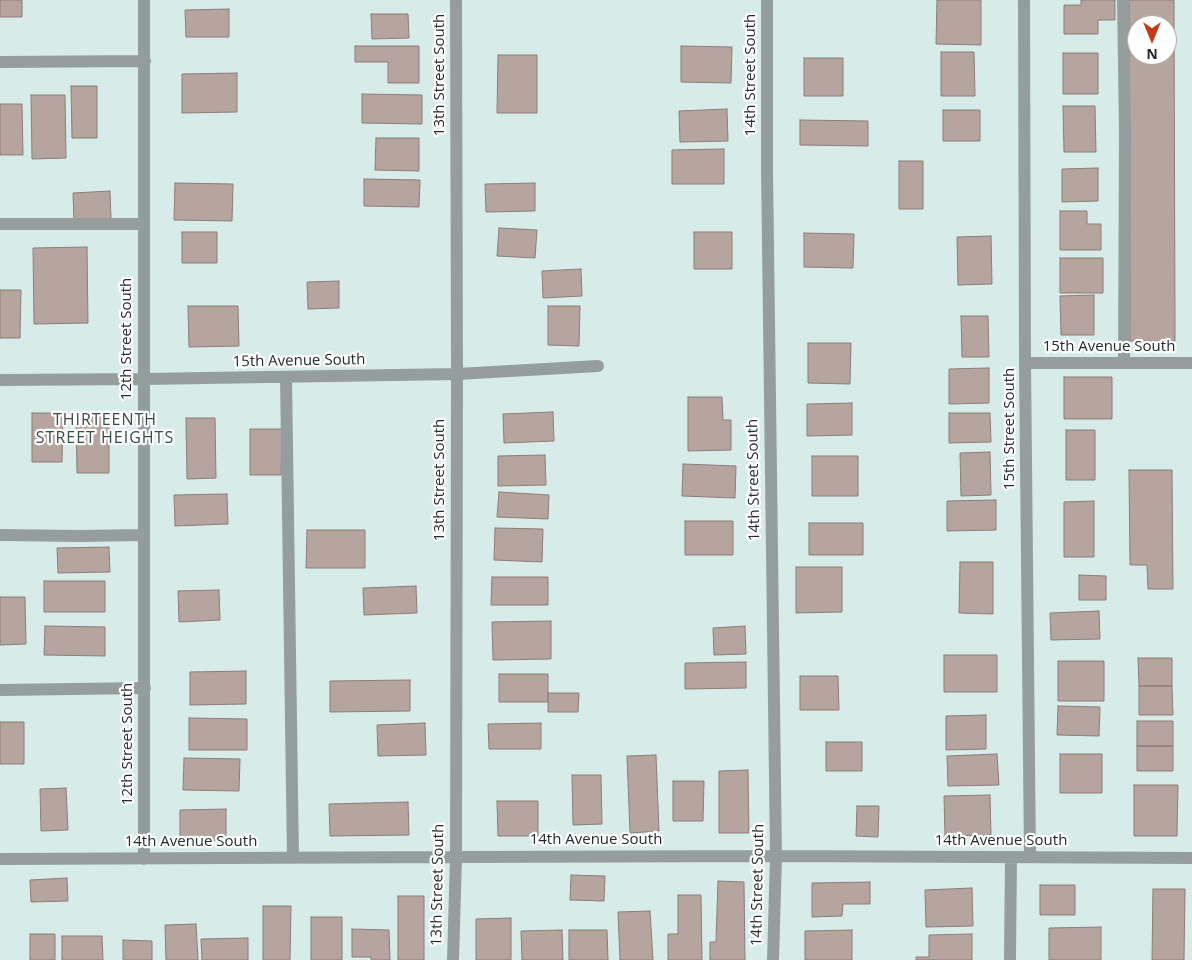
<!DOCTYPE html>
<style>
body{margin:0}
#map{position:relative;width:1192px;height:960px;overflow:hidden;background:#d7ece9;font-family:"Open Sans",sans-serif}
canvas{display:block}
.north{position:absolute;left:1127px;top:15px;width:50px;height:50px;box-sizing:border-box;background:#fff;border:1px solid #a7abaa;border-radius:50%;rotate:180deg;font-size:14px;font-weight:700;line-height:20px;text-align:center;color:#242c2b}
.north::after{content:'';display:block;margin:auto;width:18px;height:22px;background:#c43b14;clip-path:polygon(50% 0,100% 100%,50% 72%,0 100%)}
</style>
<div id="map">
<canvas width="1192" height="960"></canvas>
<div class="north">N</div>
</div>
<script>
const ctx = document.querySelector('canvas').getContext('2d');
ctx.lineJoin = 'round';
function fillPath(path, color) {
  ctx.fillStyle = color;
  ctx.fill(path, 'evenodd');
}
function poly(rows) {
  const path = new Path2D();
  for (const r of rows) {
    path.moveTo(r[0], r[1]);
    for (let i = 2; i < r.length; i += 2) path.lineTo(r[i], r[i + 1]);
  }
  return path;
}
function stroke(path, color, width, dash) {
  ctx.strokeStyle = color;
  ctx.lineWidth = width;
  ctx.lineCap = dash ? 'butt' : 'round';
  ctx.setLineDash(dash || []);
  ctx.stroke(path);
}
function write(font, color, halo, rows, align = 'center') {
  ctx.font = font + ' "Open Sans",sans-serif';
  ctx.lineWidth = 4.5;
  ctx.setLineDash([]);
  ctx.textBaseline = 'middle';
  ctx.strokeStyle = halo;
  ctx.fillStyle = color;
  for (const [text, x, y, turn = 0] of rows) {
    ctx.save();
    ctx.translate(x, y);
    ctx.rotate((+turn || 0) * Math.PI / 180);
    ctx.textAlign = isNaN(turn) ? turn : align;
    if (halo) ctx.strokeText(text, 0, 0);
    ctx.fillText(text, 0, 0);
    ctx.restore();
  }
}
const building = poly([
 [0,0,22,0,22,17,0,17,0,0],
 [937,0,981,0,981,45,936,44,937,0],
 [1081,0,1115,0,1115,20,1098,20,1098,34,1064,34,1064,5,1081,5,1081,0],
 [1129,0,1174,0,1175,341,1130,341,1129,0],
 [1137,25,1167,25,1167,55,1137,55,1137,25],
 [229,9,229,37,186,37,185,10,229,9],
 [371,14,408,14,409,38,372,39,371,14],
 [355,46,419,46,419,83,388,83,388,62,355,62,355,46],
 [681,46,732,47,731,83,681,82,681,46],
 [941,52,974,52,975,96,941,96,941,52],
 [1063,53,1098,53,1098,94,1063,94,1063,53],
 [498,55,537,55,537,113,497,113,498,55],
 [804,58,843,58,843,96,804,96,804,58],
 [237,73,237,112,182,113,182,74,237,73],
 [71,86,97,86,97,138,72,138,71,86],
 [362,94,422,95,422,124,362,123,362,94],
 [31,95,65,95,66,158,32,159,31,95],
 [0,104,22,104,23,155,0,155,0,104],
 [1063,106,1095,106,1096,152,1064,152,1063,106],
 [727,109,728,141,680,142,679,111,727,109],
 [943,110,980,110,980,141,943,141,943,110],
 [800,120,868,121,868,146,800,145,800,120],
 [376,138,419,138,419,171,375,170,376,138],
 [724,149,724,184,672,184,672,150,724,149],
 [899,161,923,161,923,209,899,209,899,161],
 [1098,168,1098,201,1062,202,1062,169,1098,168],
 [364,179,420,180,419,207,364,206,364,179],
 [175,183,233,184,232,221,174,220,175,183],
 [535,183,535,211,486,212,485,184,535,183],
 [110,191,111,220,74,222,73,193,110,191],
 [1060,211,1087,211,1087,224,1101,224,1101,250,1060,250,1060,211],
 [499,228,537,230,535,258,497,256,499,228],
 [182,232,217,232,217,263,182,263,182,232],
 [694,232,732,232,732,269,694,269,694,232],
 [804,233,854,234,853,268,804,267,804,233],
 [991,236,992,284,958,285,957,237,991,236],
 [87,247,88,323,34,324,33,248,87,247],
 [1060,258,1103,258,1103,293,1060,293,1060,258],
 [581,269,582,296,543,298,542,271,581,269],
 [339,281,339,308,308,309,307,282,339,281],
 [0,290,21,290,20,338,0,338,0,290],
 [1094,295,1094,335,1061,335,1060,296,1094,295],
 [188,306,238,306,239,346,189,347,188,306],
 [548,306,580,306,579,346,548,345,548,306],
 [961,316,988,316,989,357,962,357,961,316],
 [808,343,851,343,850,384,808,383,808,343],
 [989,368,989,403,949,404,949,369,989,368],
 [1064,377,1112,377,1112,419,1064,419,1064,377],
 [688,397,722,397,723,420,731,420,731,450,688,451,688,397],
 [852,403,852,435,807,436,807,404,852,403],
 [553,412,554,441,504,443,503,414,553,412],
 [32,413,63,413,62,462,32,462,32,413],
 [949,413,990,413,991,442,949,443,949,413],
 [76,415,109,415,109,473,77,473,76,415],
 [186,418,215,418,216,478,187,479,186,418],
 [250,429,282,429,281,475,250,475,250,429],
 [1066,430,1095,430,1095,480,1066,480,1066,430],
 [990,452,991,495,961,496,960,453,990,452],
 [545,455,546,485,498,486,498,456,545,455],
 [812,456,858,456,858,496,812,496,812,456],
 [683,464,736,466,735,498,682,496,683,464],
 [1129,470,1172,470,1173,589,1148,589,1147,565,1130,565,1129,470],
 [499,492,549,495,548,519,497,517,499,492],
 [227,494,228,524,175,526,174,495,227,494],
 [996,500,996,530,947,531,947,501,996,500],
 [1094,501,1094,557,1064,557,1064,502,1094,501],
 [685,521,733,521,733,555,685,555,685,521],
 [809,523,863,523,863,555,809,555,809,523],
 [495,528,543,529,542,562,494,560,495,528],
 [307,530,365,530,365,568,306,568,307,530],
 [109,547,110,572,58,573,57,548,109,547],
 [960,562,993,562,993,614,959,613,960,562],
 [796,567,842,567,842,612,796,613,796,567],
 [1079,575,1106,576,1106,600,1079,600,1079,575],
 [492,577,548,577,548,605,491,605,492,577],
 [44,581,105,581,105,612,44,612,44,581],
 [416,586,417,613,364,615,363,588,416,586],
 [219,590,220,620,179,622,178,591,219,590],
 [0,597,25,597,26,644,0,645,0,597],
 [1099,611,1100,639,1051,640,1050,613,1099,611],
 [551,621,551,659,493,660,492,622,551,621],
 [45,626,105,627,105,656,44,655,45,626],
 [745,626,746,654,714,655,713,628,745,626],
 [944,655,997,655,997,692,944,692,944,655],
 [1138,658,1172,658,1172,686,1139,686,1138,658],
 [1058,661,1104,661,1104,701,1058,701,1058,661],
 [746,662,746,688,685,689,685,663,746,662],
 [246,671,246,704,190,705,190,672,246,671],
 [499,674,548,674,548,702,499,702,499,674],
 [800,676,838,676,839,710,800,710,800,676],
 [410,680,410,711,330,712,330,681,410,680],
 [1139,686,1172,686,1173,715,1139,715,1139,686],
 [548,693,579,693,578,712,548,712,548,693],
 [1058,706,1100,707,1099,736,1057,735,1058,706],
 [986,715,986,749,946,750,946,716,986,715],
 [189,718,247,719,247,750,189,750,189,718],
 [1137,721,1173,721,1173,746,1137,746,1137,721],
 [0,722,24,722,24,764,0,764,0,722],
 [425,723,426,755,378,756,377,725,425,723],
 [541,723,541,749,489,749,488,724,541,723],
 [826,742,862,742,862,771,826,771,826,742],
 [1137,746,1173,746,1173,771,1137,771,1137,746],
 [997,754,999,785,948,786,947,756,997,754],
 [1060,754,1102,754,1102,793,1060,793,1060,754],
 [656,755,659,831,630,833,627,756,656,755],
 [184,758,240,759,239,791,183,790,184,758],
 [748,770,749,833,719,833,719,771,748,770],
 [572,775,601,775,602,824,573,825,572,775],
 [673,781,704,781,703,821,673,821,673,781],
 [1134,785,1178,785,1177,836,1134,836,1134,785],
 [66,788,68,830,41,831,40,789,66,788],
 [990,795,991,835,945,836,944,796,990,795],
 [497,801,538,801,538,836,498,836,497,801],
 [408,802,409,835,330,836,329,804,408,802],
 [857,806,879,806,878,837,856,836,857,806],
 [226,809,226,840,180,841,180,810,226,809],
 [571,875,605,876,604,901,570,900,571,875],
 [67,878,68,901,31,902,30,880,67,878],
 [718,881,744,882,745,960,710,960,710,942,716,942,718,881],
 [870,882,870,904,843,904,842,916,812,917,812,883,870,882],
 [1040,885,1075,885,1075,915,1040,915,1040,885],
 [972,888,973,926,926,927,925,890,972,888],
 [1153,889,1185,889,1184,960,1152,960,1153,889],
 [678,895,701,895,702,960,668,960,668,934,678,934,678,895],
 [398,896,424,896,424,960,398,960,398,896],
 [263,906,291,906,290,960,263,960,263,906],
 [650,911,653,960,620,960,618,912,650,911],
 [311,917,342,917,342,960,311,960,311,917],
 [511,918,511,960,476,960,476,919,511,918],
 [196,924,198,960,166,960,165,925,196,924],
 [1101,927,1101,960,1049,960,1049,928,1101,927],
 [352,929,389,930,390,960,371,960,371,957,352,957,352,929],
 [562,930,563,960,522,960,521,931,562,930],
 [569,930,607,930,608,960,569,960,569,930],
 [852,930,852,960,805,960,805,931,852,930],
 [30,934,55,934,55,960,30,960,30,934],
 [972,934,972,960,916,960,916,957,929,957,929,935,972,934],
 [62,936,102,936,103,960,62,960,62,936],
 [248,938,248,960,202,960,201,939,248,938],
 [123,940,152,941,152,960,123,960,123,940]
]);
const minor = poly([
 [144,0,144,859],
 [767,0,767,169,776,856,773,960],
 [1024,0,1025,363,1030,857],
 [1123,0,1125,133,1124,363],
 [0,62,145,61],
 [0,224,144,224],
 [1025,363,1192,363],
 [286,377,293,858],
 [0,380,143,379,457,374,598,366],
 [0,535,81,536,144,535],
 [0,690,145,688],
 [0,859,456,857,776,856,1192,858],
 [453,960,456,857,457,374,456,0],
 [1010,960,1011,857]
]);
const streetNames = [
 ["13th Street South",440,75,-90],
 ["14th Street South",751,75,-90],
 ["12th Street South",127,339,-90],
 ["15th Avenue South",1109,347],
 ["15th Avenue South",299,361,-1],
 ["15th Street South",1010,429,-90],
 ["13th Street South",440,480,-90],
 ["14th Street South",754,480,-91],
 ["12th Street South",128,744,-90],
 ["14th Avenue South",596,840],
 ["14th Avenue South",1001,841],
 ["14th Avenue South",191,842],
 ["13th Street South",438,885,-89],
 ["14th Street South",758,885,-89]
];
const neighbourhoodNames = [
 ["THIRTEENTH",105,420],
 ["STREET HEIGHTS",105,438]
];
fillPath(building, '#b6a49f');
stroke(building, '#8d7c78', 1);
stroke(minor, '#959e9d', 12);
write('15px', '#242c2b', '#fff', streetNames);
ctx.letterSpacing = '1px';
write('16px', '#3a4c4a', '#fff', neighbourhoodNames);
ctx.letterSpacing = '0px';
</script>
